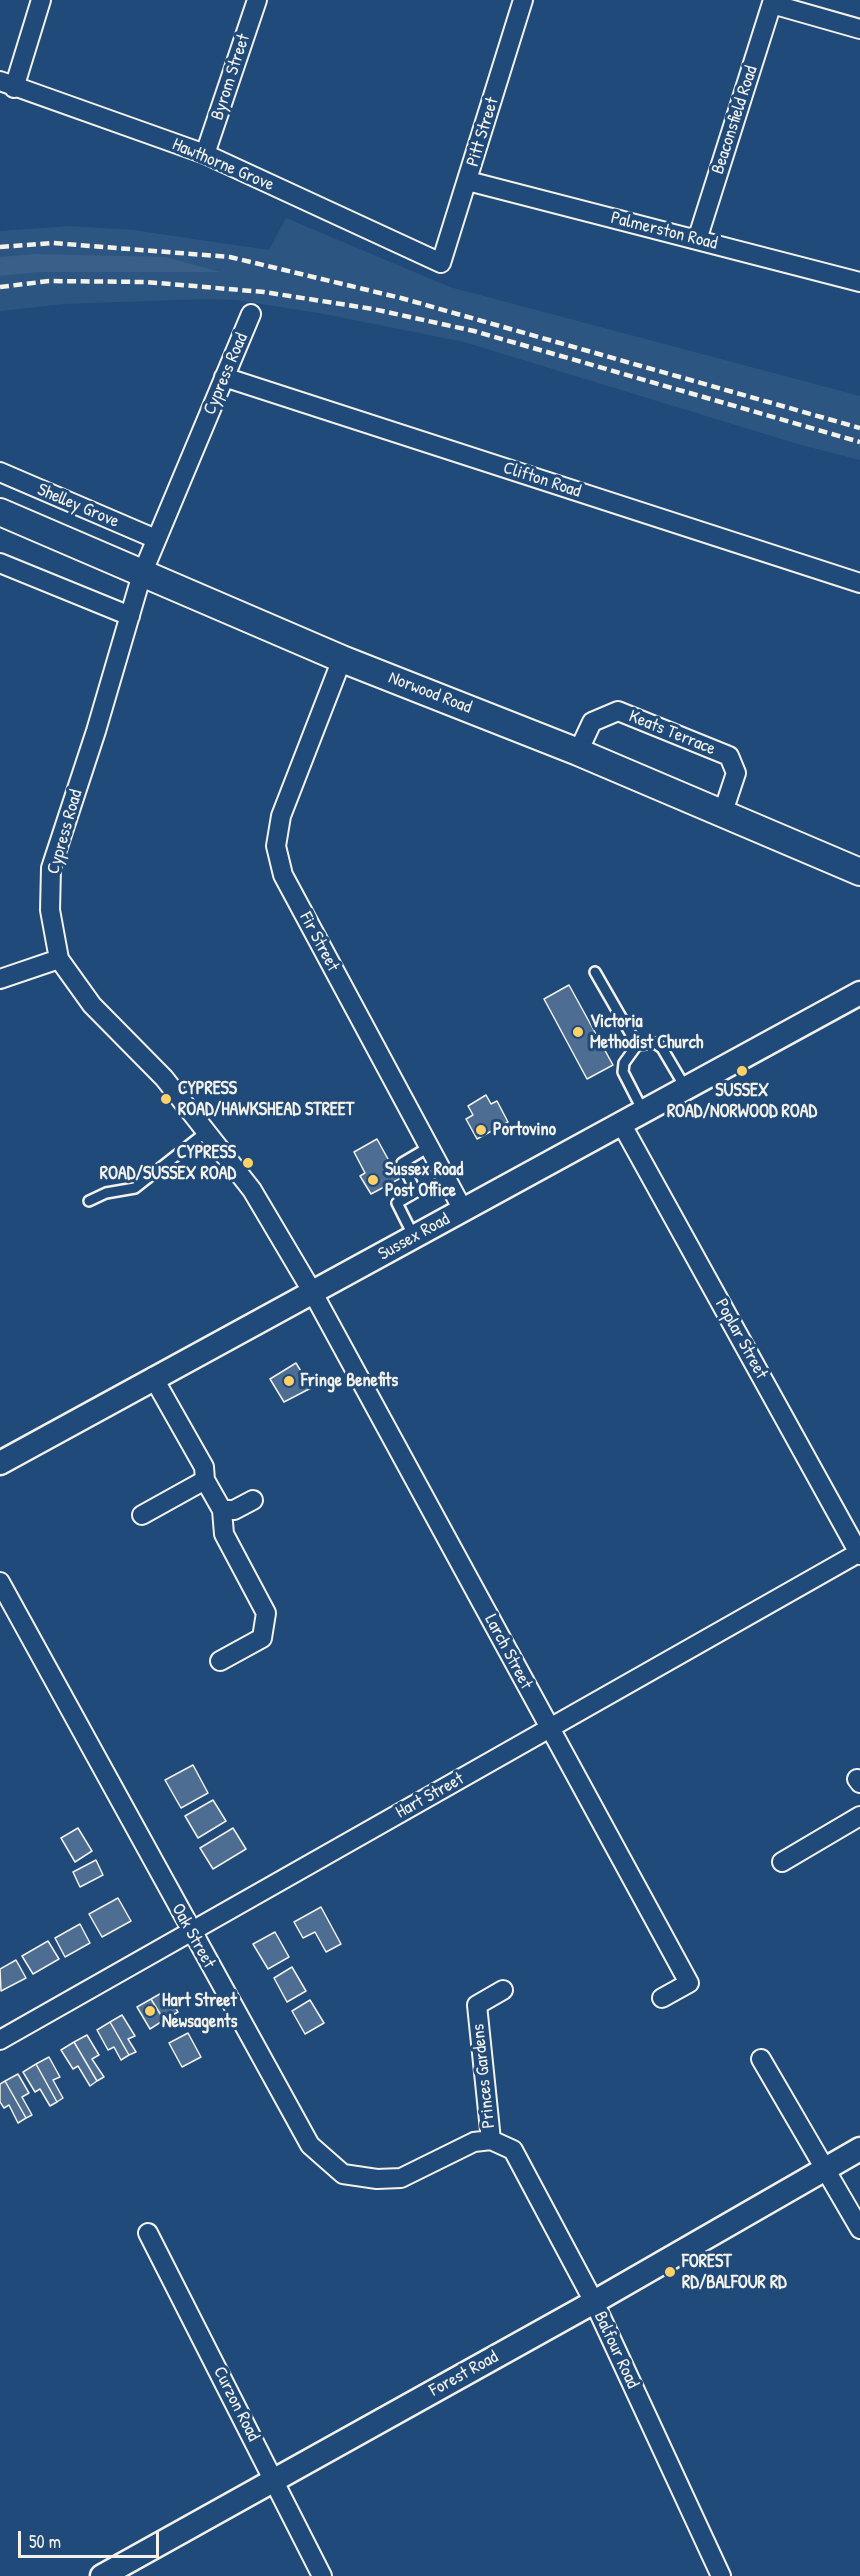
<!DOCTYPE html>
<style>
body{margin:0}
#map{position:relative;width:860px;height:2576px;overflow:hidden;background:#1f4a7a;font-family:"Patrick Hand",sans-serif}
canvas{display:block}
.scale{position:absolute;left:18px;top:2531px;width:141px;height:27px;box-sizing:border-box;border:3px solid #f4f1e8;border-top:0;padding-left:8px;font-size:18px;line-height:21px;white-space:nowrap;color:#f4f1e8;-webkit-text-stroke:4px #1f4a7a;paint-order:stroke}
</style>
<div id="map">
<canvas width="860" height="2576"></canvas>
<div class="scale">50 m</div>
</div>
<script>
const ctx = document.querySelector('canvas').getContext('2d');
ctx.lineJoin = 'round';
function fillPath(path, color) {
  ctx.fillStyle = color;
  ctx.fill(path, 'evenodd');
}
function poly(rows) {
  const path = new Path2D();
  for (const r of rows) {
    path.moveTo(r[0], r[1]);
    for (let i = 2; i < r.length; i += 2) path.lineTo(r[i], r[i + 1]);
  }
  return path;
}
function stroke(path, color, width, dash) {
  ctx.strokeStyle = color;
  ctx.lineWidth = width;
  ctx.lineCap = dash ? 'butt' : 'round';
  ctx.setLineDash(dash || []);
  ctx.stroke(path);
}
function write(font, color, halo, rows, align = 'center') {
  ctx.font = font + ' "Patrick Hand",sans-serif';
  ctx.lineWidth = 6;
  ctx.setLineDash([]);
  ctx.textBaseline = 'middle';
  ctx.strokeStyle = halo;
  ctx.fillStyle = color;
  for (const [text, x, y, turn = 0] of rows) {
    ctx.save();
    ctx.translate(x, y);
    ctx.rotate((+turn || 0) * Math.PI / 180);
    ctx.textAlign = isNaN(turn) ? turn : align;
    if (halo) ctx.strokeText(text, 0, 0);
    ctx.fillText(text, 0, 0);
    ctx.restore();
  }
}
const built = poly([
 [286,218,450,287,860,396,860,460,801,445,464,342,324,314,237,300,206,299,64,304,0,311,0,231,70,226,133,230,269,250]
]);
const green = poly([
 [35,254,166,257,220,272,38,272,0,276,0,257]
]);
const building = poly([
 [569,985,613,1065,587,1079,544,999,569,985],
 [486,1095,491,1104,497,1101,508,1122,477,1139,466,1119,473,1115,468,1106,486,1095],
 [377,1139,399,1179,371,1194,360,1176,365,1173,354,1152,377,1139],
 [296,1363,311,1388,284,1402,270,1379,296,1363],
 [193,1765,208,1793,181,1808,165,1780,193,1765],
 [213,1800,226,1821,198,1838,185,1816,213,1800],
 [78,1828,92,1851,75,1862,61,1838,78,1828],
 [233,1828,246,1849,213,1869,200,1848,233,1828],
 [96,1860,103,1875,80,1887,73,1872,96,1860],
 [118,1898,131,1921,102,1937,89,1914,118,1898],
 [321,1907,341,1944,326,1952,315,1932,303,1938,294,1922,321,1907],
 [80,1924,90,1943,65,1957,55,1938,80,1924],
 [275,1932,289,1957,268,1969,253,1944,275,1932],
 [48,1941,59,1959,33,1974,22,1956,48,1941],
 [16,1960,26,1978,1,1991,0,1969,16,1960],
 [292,1967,306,1991,287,2002,274,1978,292,1967],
 [165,1991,178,2012,164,2020,151,1999,165,1991],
 [151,1999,164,2020,150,2029,137,2007,151,1999],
 [310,2000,324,2023,305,2034,292,2011,310,2000],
 [122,2015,135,2036,128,2039,136,2052,129,2055,110,2022,122,2015],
 [110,2022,129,2055,121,2060,114,2047,108,2050,97,2030,110,2022],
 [188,2033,201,2057,182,2067,169,2043,188,2033],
 [87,2035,99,2055,92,2059,104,2077,97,2081,74,2042,87,2035],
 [74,2042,97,2081,90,2086,78,2066,73,2069,61,2050,74,2042],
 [49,2057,60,2077,53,2080,63,2098,57,2102,36,2064,49,2057],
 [36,2064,57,2102,50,2106,40,2089,35,2092,23,2072,36,2064],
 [18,2074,29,2093,22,2097,32,2115,26,2118,5,2081,18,2074],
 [5,2081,26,2118,18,2123,9,2105,4,2108,0,2102,0,2084,5,2081]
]);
const service = poly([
 [595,972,637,1045],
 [643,1111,623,1072,624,1063,637,1045,655,1043,662,1048,685,1087],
 [89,1201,106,1193,135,1188,206,1132],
 [414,1237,397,1203,416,1192,402,1163,429,1147]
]);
const minor = poly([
 [772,4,860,29],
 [0,81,205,154,441,263,523,0],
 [14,88,41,0],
 [205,154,257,0],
 [468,181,860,282],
 [697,240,773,0],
 [251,314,142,574,96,731,51,868,50,910,59,959,92,1005,164,1078,252,1190,313,1293,689,1983,662,1998],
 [224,377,860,583],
 [0,472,156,539],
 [0,563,130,616],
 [342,659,281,816,276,846,283,875,463,1210],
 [578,752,592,722,618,711,729,756,736,773,723,812],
 [0,979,59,959],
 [621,1123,860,1555],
 [153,1377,204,1467,205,1480,222,1510,224,1534,266,1613,262,1638,220,1661],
 [222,1510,234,1510,253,1500],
 [142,1515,205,1480],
 [0,1582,310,2145,343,2174,377,2179,401,2178,474,2142,491,2140],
 [857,1779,860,1783],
 [782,1862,860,1816],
 [0,2040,860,1552],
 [761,2059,860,2229],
 [491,2140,513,2150,594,2302,721,2576],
 [491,2140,477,2005,503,1990],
 [148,2233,322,2576]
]);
const tertiary = poly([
 [0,1463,860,993],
 [102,2576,594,2302,860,2149]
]);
const secondary = poly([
 [0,512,342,659,578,752,860,872]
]);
const rail = poly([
 [0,247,53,243,230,257,401,298,860,428],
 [0,287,49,281,146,282,264,292,373,309,474,331,860,442]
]);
const markers = [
 [578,1032,6,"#ffd166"],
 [742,1071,6,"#ffd166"],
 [166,1099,6,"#ffd166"],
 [481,1130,6,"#ffd166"],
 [248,1163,6,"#ffd166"],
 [373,1180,6,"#ffd166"],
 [289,1381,6,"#ffd166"],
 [150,2011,6,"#ffd166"],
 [670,2272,6,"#ffd166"]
];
const streetNames = [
 ["Byrom Street",231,77,-72],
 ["Beaconsfield Road",735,120,-72],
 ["Pitt Street",483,132,-73],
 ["Hawthorne Grove",223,165,23],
 ["Palmerston Road",664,231,14],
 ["Cypress Road",226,374,-67],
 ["Clifton Road",542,480,18],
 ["Shelley Grove",78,506,23],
 ["Norwood Road",430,693,21],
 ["Keats Terrace",672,733,22],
 ["Cypress Road",65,832,-74],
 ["Fir Street",319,942,62],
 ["Sussex Road",414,1237,-29],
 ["Poplar Street",741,1339,61],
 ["Larch Street",508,1652,62],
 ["Hart Street",430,1796,-29],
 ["Oak Street",193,1936,61],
 ["Princes Gardens",484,2076,-96],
 ["Balfour Road",616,2350,65],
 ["Forest Road",464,2374,-29],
 ["Curzon Road",236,2404,63]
];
const poiNames = [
 ["Victoria",590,1022],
 ["Methodist Church",590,1043],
 ["CYPRESS",178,1089],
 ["ROAD/HAWKSHEAD STREET",178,1110],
 ["SUSSEX",742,1091,"center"],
 ["ROAD/NORWOOD ROAD",742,1112,"center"],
 ["Portovino",493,1130],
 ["CYPRESS",236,1153,"right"],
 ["ROAD/SUSSEX ROAD",236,1174,"right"],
 ["Sussex Road",385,1170],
 ["Post Office",385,1191],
 ["Fringe Benefits",301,1381],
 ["Hart Street",162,2001],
 ["Newsagents",162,2022],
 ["FOREST",682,2262],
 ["RD/BALFOUR RD",682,2283]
];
fillPath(built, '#2d5581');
fillPath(green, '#3a5f88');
fillPath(building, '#4d6e92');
stroke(building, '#f4f1e8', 1.5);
stroke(service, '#f4f1e8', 14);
stroke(minor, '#f4f1e8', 22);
stroke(tertiary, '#f4f1e8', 27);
stroke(secondary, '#f4f1e8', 30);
stroke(service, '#1f4a7a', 9);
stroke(minor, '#1f4a7a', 18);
stroke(tertiary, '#1f4a7a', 22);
stroke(secondary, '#1f4a7a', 26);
stroke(rail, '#f4f1e8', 4.5, [9, 4.5]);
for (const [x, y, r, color] of markers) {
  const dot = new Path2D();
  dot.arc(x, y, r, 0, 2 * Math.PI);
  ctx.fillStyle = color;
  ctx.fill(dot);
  stroke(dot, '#1f4a7a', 2);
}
write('18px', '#f4f1e8', '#1f4a7a', streetNames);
write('bold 18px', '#f4f1e8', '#1f4a7a', poiNames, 'left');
</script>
